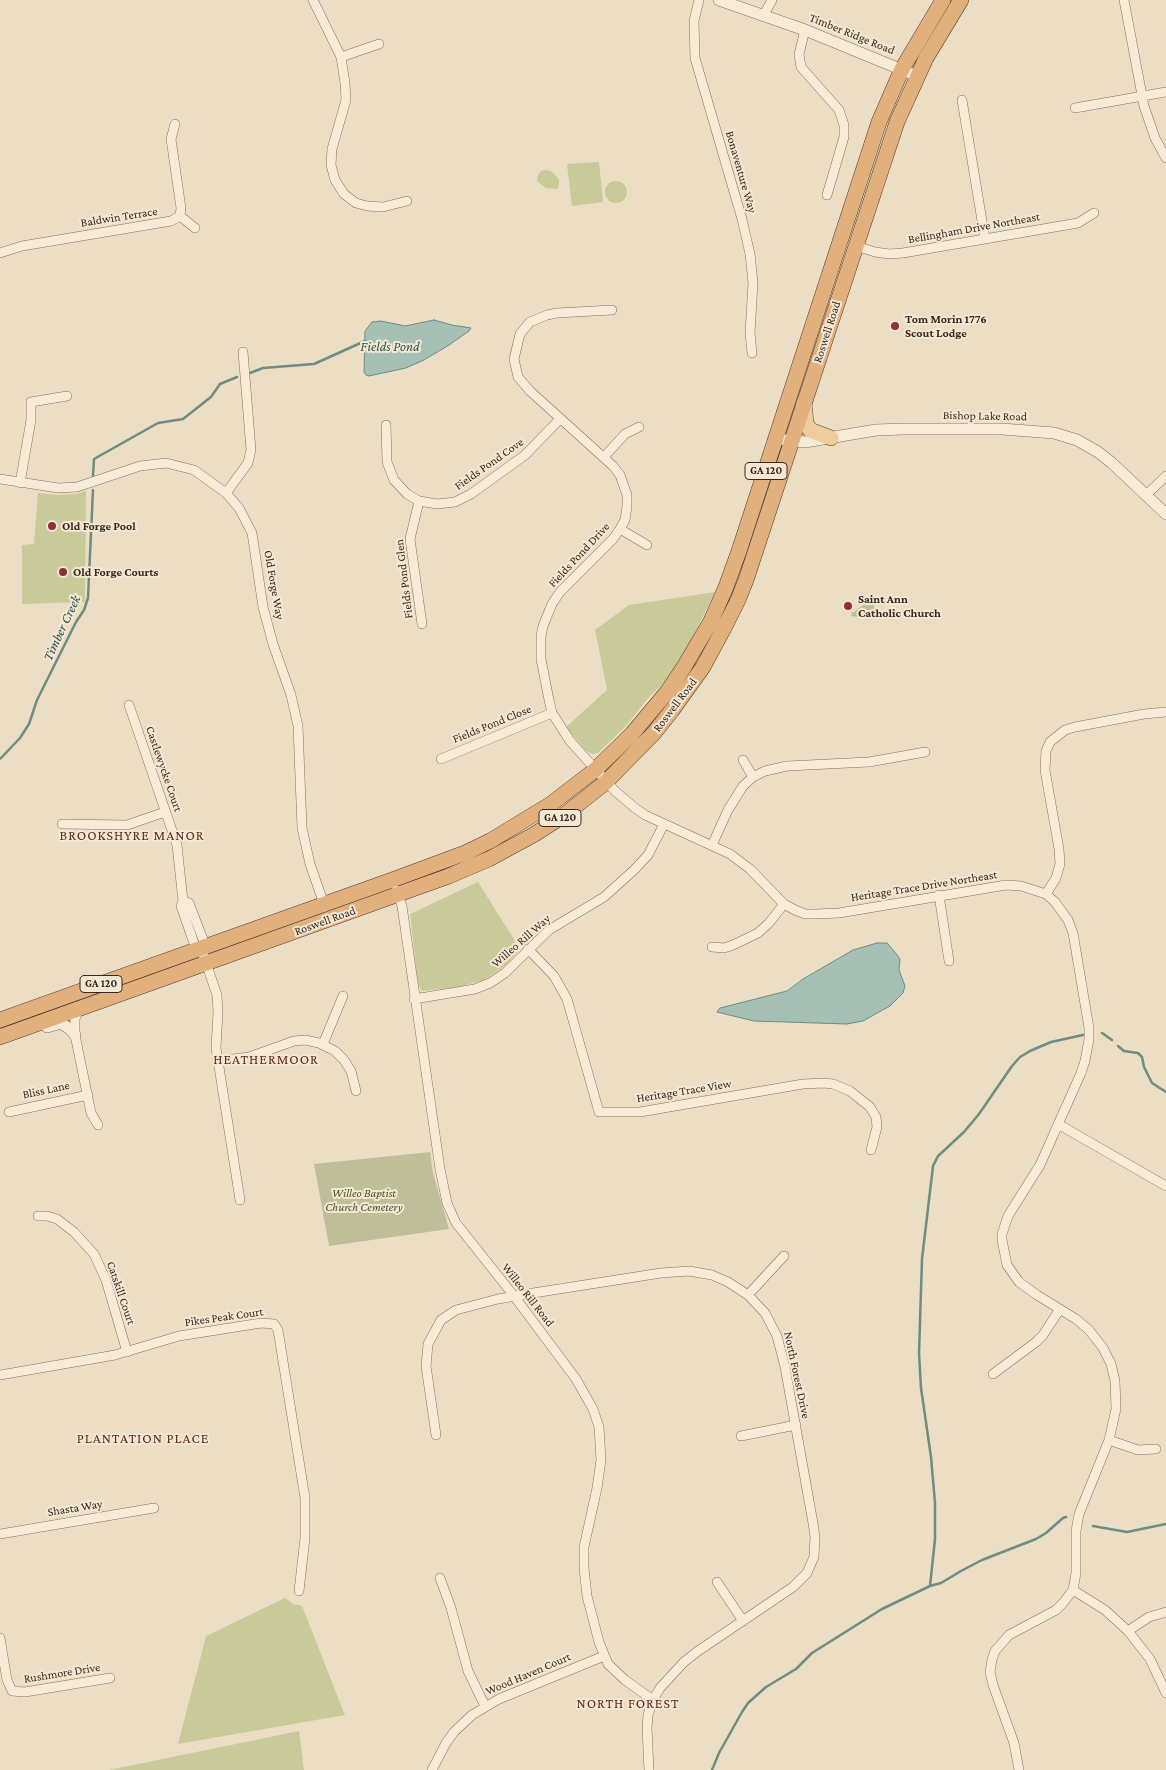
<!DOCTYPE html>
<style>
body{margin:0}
canvas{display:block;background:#ecddc5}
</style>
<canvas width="1166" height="1770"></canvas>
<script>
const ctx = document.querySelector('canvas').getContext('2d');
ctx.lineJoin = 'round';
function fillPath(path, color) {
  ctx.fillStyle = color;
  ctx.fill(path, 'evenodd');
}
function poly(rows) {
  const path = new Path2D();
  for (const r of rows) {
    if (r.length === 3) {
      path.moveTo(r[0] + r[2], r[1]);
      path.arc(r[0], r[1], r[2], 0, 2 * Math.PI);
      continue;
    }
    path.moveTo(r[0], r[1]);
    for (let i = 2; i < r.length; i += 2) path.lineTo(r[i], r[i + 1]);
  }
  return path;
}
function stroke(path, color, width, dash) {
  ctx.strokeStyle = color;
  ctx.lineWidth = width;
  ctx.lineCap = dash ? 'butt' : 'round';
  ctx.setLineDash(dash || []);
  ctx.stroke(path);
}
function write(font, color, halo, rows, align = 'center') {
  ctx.font = font + ' "Crimson Pro",serif';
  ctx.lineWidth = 4;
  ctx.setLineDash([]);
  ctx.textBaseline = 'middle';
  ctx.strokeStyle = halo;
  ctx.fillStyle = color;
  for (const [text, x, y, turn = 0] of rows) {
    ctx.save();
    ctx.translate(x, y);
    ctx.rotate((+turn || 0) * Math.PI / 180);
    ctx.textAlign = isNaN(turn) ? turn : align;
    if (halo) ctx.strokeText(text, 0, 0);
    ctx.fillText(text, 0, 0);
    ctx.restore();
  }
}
const green = poly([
 [599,162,603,202,572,206,567,164],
 [546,170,551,171,559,179,559,186,557,189,546,188,537,181,538,175,541,171],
 [616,192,11],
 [86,491,85,602,22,604,22,545,34,544,38,493,57,495,76,494],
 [715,592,691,640,673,672,663,684,650,696,625,727,598,753,593,754,586,751,566,727,607,690,595,630,629,605],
 [478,882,520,949,506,965,484,980,458,987,422,991,418,984,410,914],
 [285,1598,293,1604,302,1606,345,1715,178,1744,206,1636],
 [299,1731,304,1770,109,1770]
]);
const cemetery = poly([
 [869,597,875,598,873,619,851,616,852,612,854,612,868,601],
 [430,1152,433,1173,449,1229,329,1246,314,1164]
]);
const water = poly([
 [434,320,452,325,471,328,469,331,449,345,424,360,406,368,369,376,366,375,364,372,365,331,372,322,381,321,405,326,434,320],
 [877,943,887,943,894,951,900,959,899,970,905,986,903,993,890,1006,863,1021,847,1024,754,1021,717,1012,720,1008,787,991,803,979,853,950,877,943]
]);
const stream = poly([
 [250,373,263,368,314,364,365,341],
 [93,476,94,459,158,423,183,419,211,397,220,384,237,377],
 [0,759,20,738,29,724,37,700,76,622,84,610,88,598,93,490],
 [1102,1033,1112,1040],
 [1118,1046,1124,1051,1138,1053,1142,1057,1144,1067,1152,1083,1166,1092],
 [1093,1526,1127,1532,1166,1524],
 [930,1586,935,1539,935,1503,931,1457,921,1388,919,1353,922,1259,933,1166,938,1156,964,1132,979,1114,1012,1066,1020,1057,1030,1051,1051,1042,1083,1035],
 [712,1770,719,1753,742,1712,748,1703,766,1687,796,1669,812,1653,882,1609,930,1586,941,1583,961,1571,982,1560,1036,1539,1046,1533,1063,1518,1066,1517]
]);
const minor = poly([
 [313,0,341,57,345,83,346,100,332,149,331,165,335,180,344,194,356,203,367,206,383,207,407,201],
 [699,0,694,21,695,58,742,219,750,254,753,283,750,333,752,353],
 [1124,0,1144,106,1155,138,1166,158],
 [763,16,772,0],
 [805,30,799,54,801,67,839,110,844,125,844,137,827,195],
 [341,57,379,44],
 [962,100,985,239],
 [1075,108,1166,92],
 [180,216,195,228],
 [856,246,875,252,889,254,903,253,1078,223,1094,213],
 [0,253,22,246,171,221,180,216,181,208,171,139,175,124],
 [612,310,557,313,547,315,530,322,520,334,514,359,518,377,530,391,613,466,620,475,627,495,627,506,625,520,620,529,613,539,560,592,552,604,543,626,541,636,541,659,549,700,552,713,570,741,615,791,635,808,645,815,730,854,750,869,784,904,795,910,805,914,816,914,839,913,1006,885,1021,886,1046,894,1055,902,1068,920,1073,933,1089,1028,1089,1039,1085,1061,1081,1073,1040,1165,1008,1216,1002,1234,1002,1240,1007,1265,1019,1282,1037,1295,1076,1319,1089,1330,1103,1348,1111,1364,1115,1381,1116,1409,1109,1440,1079,1514,1076,1531,1076,1573,1073,1590,1063,1603,1056,1610,1009,1635,995,1651,992,1660,990,1672,993,1685,1014,1743,1019,1770],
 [386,425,387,462,394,480,407,494,419,501,437,504,455,502,471,494,525,455,560,419],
 [604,457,625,434,639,427],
 [0,479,58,488,77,487,140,466,166,463,194,470,226,493,239,508,252,533,263,607,273,644,291,695,298,726,302,828,310,864,325,907],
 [20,483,31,420,31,402,67,396],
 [226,493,248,463,251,450,243,352],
 [1146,495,1166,476],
 [419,501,410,539,422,624],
 [620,529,647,545],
 [129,705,177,845,183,901,181,906,195,946,201,948,217,995,218,1012,216,1048,240,1200],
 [441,759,552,713],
 [743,760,753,777],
 [62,824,127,825,165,812],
 [712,845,728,810,743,786,753,777,765,771,787,766,869,762,925,752],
 [396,890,402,906,440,1169,447,1203,456,1223,514,1296,576,1379,593,1409,599,1427,601,1460,597,1488,584,1547,584,1568,587,1596,599,1642,608,1664,625,1680,653,1700],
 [1046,894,1056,878,1060,864,1059,849,1045,770,1046,751,1050,742,1065,730,1075,727,1144,714,1166,712],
 [939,895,949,961],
 [183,901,189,903,204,942,201,948],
 [712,947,724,948,733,945,758,933,769,923,784,904],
 [528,949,554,976,567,999,599,1112,640,1112,803,1084,824,1083,833,1084,850,1091,870,1107,876,1117,877,1127,871,1150],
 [414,999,475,989,490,983,505,973,549,930,604,897,634,870,648,855,664,824],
 [79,1009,75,1019,75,1035,91,1113,98,1125],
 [323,1044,343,996],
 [218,1061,249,1057,294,1041,305,1040,319,1043,335,1051,344,1060,351,1071,356,1091],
 [9,1112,88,1095],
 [1058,1124,1166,1186],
 [38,1216,47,1216,57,1219,74,1232,94,1254,106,1280,127,1352],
 [748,1295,784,1256],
 [993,1374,1036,1342,1043,1335,1060,1309],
 [0,1375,115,1355,179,1336,261,1323,274,1324,278,1330,305,1498,305,1538,299,1591],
 [436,1435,426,1366,428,1344,441,1320,456,1310,498,1299,527,1294,661,1273,689,1271,712,1275,728,1282,748,1295,765,1313,777,1336,785,1367,813,1523,815,1537,814,1557,807,1573,793,1587,698,1651,684,1662,660,1688,653,1700,648,1715,647,1728,649,1770],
 [741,1436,796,1425],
 [1109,1440,1138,1450,1156,1449],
 [0,1534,154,1508],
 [440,1578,451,1608,468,1671,485,1706],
 [717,1582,743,1621],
 [1073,1590,1105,1610,1128,1631,1150,1659,1166,1693],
 [1128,1631,1149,1617,1166,1612],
 [0,1638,7,1680,12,1691,25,1692,110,1678],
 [432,1770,446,1743,454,1732,472,1715,499,1699,604,1656]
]);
const tertiary = poly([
 [719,0,805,30,917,76],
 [785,440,805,442,876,430,903,429,1002,429,1054,433,1077,440,1098,452,1112,463,1166,514],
 [47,1027,61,1023,70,1029,75,1035]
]);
const primary = poly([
 [804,403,806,423,810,430,831,438]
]);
const trunk = poly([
 [0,1020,392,880,465,853,490,841,551,804,595,770,632,734,668,691,684,667,711,621,726,587,739,551,879,122,902,69,943,0],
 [0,1037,449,876,489,859,535,834,563,816,606,782,654,733,673,709,703,667,724,628,738,600,746,580,897,122,926,58,961,0]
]);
const markers = [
 [895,326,5,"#922e38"],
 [52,526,5,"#922e38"],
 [63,572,5,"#922e38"],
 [848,606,5,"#922e38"]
];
const shields = [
 [766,471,42],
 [560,818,42],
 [101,984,42]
];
const shieldNames = [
 ["GA 120",766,471],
 ["GA 120",560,818],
 ["GA 120",101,984]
];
const streetNames = [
 ["Timber Ridge Road",852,34,22],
 ["Bonaventure Way",741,172,74],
 ["Baldwin Terrace",119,217,-9],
 ["Bellingham Drive Northeast",974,228,-10],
 ["Roswell Road",827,332,-72],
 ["Bishop Lake Road",985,416,1],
 ["Fields Pond Cove",489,464,-35],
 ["Fields Pond Drive",579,555,-47],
 ["Fields Pond Glen",404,579,-97],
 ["Old Forge Way",274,585,80],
 ["Roswell Road",675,705,-53],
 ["Fields Pond Close",492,724,-22],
 ["Castlewycke Court",164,769,71],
 ["Heritage Trace Drive Northeast",924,886,-9],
 ["Roswell Road",325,921,-20],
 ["Willeo Rill Way",521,941,-41],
 ["Bliss Lane",46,1090,-12],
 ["Heritage Trace View",684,1091,-9],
 ["Catskill Court",121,1293,71],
 ["Willeo Rill Road",528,1295,52],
 ["Pikes Peak Court",224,1317,-8],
 ["North Forest Drive",797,1375,78],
 ["Shasta Way",75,1508,-9],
 ["Rushmore Drive",62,1673,-9],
 ["Wood Haven Court",528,1674,-23]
];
const poiNames = [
 ["Tom Morin 1776",905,319],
 ["Scout Lodge",905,333],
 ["Old Forge Pool",62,526],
 ["Old Forge Courts",73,572],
 ["Saint Ann",858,599],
 ["Catholic Church",858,613]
];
const parkNames = [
 ["Willeo Baptist",364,1193],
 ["Church Cemetery",364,1207]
];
const waterNames = [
 ["Fields Pond",390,347],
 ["Timber Creek",62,628,-65]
];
const neighbourhoodNames = [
 ["BROOKSHYRE MANOR",132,836],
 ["HEATHERMOOR",266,1060],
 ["PLANTATION PLACE",143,1439],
 ["NORTH FOREST",628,1704]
];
fillPath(green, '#c9ca99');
fillPath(cemetery, '#bebf98');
fillPath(water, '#a6c0b6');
stroke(water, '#6d8d82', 1);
stroke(stream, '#6d8d82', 2.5);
stroke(minor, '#866e5c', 10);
stroke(tertiary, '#866e5c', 12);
stroke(primary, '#543d30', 16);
stroke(trunk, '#543d30', 16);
stroke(minor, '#f7ebd8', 9);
stroke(tertiary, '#f7ebd8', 11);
stroke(primary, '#edcd9e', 15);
stroke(trunk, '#e2b07c', 15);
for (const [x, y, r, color] of markers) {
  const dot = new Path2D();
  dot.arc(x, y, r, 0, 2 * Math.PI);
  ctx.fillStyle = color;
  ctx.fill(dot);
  stroke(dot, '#f4e8d4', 2);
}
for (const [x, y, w] of shields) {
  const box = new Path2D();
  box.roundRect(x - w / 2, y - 8.5, w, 17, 4);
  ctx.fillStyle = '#f4e8d4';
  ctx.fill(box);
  stroke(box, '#37281f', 1);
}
write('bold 11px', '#37281f', null, shieldNames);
write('12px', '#37281f', '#f4e8d4', streetNames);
write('bold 12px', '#37281f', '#f4e8d4', poiNames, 'left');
write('italic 12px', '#4b5226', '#f4e8d4', parkNames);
write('italic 14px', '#2f5650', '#f4e8d4', waterNames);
ctx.letterSpacing = '1px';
write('14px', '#612820', '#f4e8d4', neighbourhoodNames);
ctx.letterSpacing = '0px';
</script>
